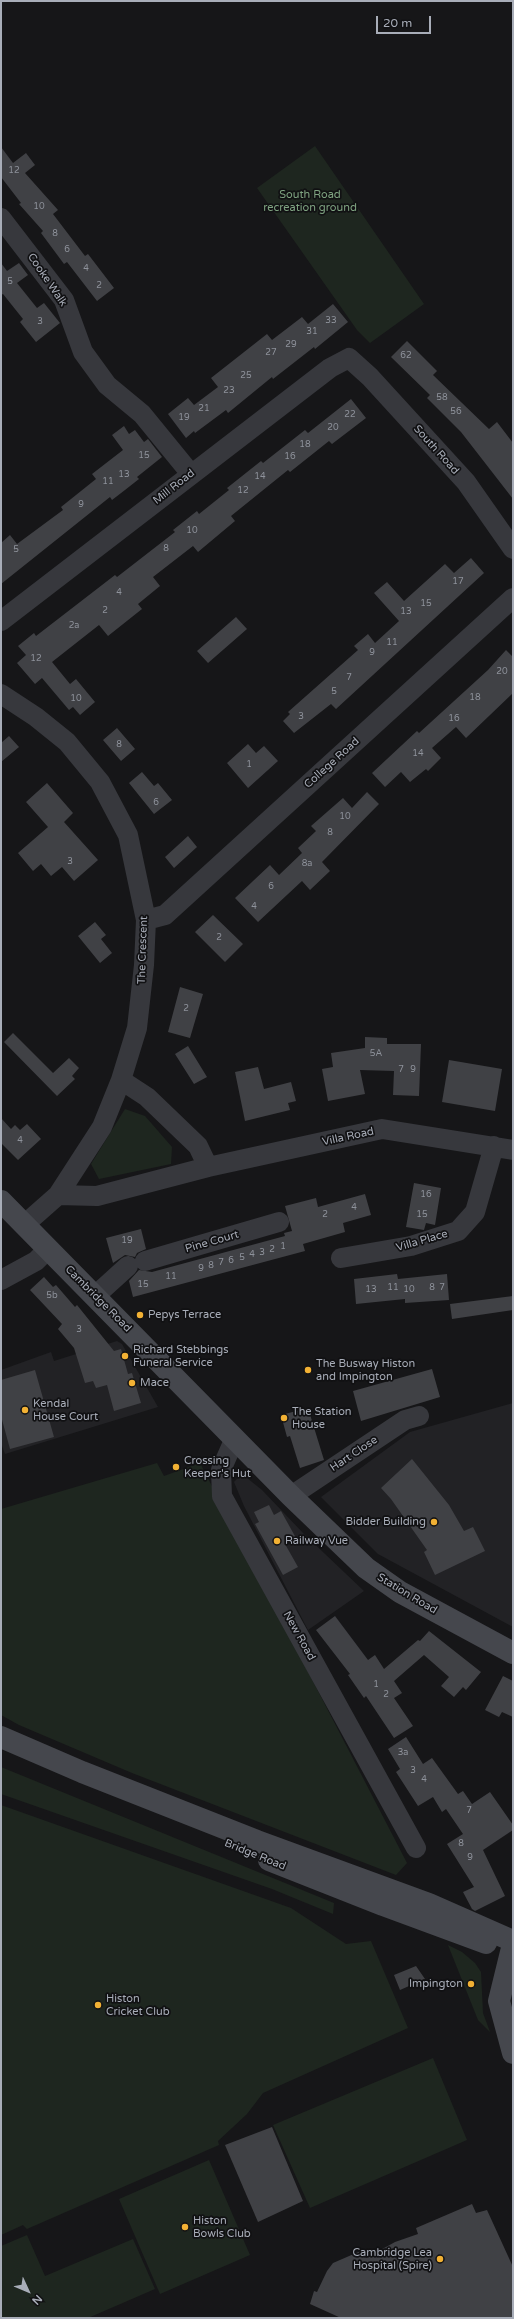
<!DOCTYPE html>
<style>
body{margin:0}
#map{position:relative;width:514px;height:2319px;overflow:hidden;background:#161618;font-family:"Varela Round",sans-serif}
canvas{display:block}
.frame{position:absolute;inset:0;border:2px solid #a8adb8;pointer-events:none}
.north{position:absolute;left:8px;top:2271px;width:40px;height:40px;-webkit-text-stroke:3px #111113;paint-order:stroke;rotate:134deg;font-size:11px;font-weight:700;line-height:16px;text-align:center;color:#a8adb8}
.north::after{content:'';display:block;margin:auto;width:14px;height:18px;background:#a8adb8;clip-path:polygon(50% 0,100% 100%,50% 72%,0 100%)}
.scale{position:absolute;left:376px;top:16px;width:55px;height:18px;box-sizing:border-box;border:2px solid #a8adb8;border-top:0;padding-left:5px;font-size:12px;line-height:14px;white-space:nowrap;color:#a8adb8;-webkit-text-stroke:3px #111113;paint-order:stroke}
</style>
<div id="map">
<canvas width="514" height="2319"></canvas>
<div class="frame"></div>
<div class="north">N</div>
<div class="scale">20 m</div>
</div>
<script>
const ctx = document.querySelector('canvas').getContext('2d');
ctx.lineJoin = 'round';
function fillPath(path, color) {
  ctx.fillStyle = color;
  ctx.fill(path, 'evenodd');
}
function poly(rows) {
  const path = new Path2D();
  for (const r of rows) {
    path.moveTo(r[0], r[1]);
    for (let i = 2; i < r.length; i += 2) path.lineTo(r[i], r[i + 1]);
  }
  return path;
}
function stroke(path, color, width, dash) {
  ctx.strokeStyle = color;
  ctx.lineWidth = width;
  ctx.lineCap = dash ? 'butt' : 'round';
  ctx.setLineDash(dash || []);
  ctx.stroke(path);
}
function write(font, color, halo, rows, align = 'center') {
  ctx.font = font + ' "Varela Round",sans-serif';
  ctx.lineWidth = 3.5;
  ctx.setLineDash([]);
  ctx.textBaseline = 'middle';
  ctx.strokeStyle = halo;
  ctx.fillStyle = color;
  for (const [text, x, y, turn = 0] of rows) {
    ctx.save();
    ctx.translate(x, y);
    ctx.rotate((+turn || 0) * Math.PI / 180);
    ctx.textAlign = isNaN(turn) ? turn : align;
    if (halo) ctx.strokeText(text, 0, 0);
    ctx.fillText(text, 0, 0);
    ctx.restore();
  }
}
const built = poly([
 [117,1341,122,1344,158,1407,5,1454,1,1443,1,1370,51,1352,54,1361],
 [513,1403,513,1627,378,1554,321,1497,410,1432],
 [242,1474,262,1490,304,1534,364,1591,308,1630,244,1506,234,1482]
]);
const green = poly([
 [315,146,424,304,370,343,357,330,257,188],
 [125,1109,145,1116,172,1147,171,1164,99,1179,91,1164],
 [157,1463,164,1476,200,1463,407,1863,396,1875,132,1773,19,1725,1,1715,1,1509],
 [1,1767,334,1903,333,1914,272,1889,1,1794],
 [1,1805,291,1908,346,1944,371,1941,408,2028,263,2093,247,2114,218,2141,219,2145,27,2229,23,2225,1,2235],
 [448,1945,462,1952,475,1963,481,1972,483,2013,490,2032,478,2020],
 [433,2058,467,2140,310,2208,273,2125],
 [209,2160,250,2255,160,2294,119,2199],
 [27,2235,45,2276,133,2239,155,2289,88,2318,3,2318,1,2314,1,2246]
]);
const building = poly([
 [1,147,13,163,26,153,35,165,25,173,58,210,53,214,85,256,88,254,114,288,97,301,67,262,64,264,41,233,43,231,19,204,21,203,1,177],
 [1,263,7,271,19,263,28,275,17,283,37,308,44,303,60,323,36,342,20,322,23,319,3,294,1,295],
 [333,304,348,322,315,349,314,347,273,379,272,377,228,413,226,410,195,433,194,431,186,438,168,414,188,398,194,405,218,387,211,378,267,334,272,340,302,317,308,324],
 [407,341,437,371,433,375,489,429,497,422,513,443,513,499,461,432,427,398,430,395,391,357],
 [351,399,366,418,332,444,329,441,290,472,288,470,231,516,235,521,198,552,193,546,153,577,160,586,138,604,142,609,108,636,99,625,52,662,70,684,76,679,95,702,80,715,73,707,69,710,42,678,35,684,17,663,26,655,18,646,34,633,36,636,115,575,117,577,175,532,173,530,197,511,199,514,229,490,227,488,261,461,263,463,305,430,308,433],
 [124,426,129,434,135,430,144,442,148,439,162,457,137,477,139,479,125,490,112,500,110,497,1,584,1,543,10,535,17,544,63,510,61,507,96,479,92,474,123,450,112,435],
 [471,558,484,573,336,709,331,704,294,733,283,721,290,714,288,712,358,650,354,646,368,634,375,643,399,621,374,593,387,582,404,601,445,564,454,573],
 [236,617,247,629,208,663,197,651],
 [506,650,513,657,513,693,466,738,456,727,432,748,441,758,428,771,426,769,410,782,401,772,385,787,372,773,417,731,419,733,488,670],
 [117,728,135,749,121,761,103,740],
 [9,736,19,747,1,762,1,743],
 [248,744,256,753,264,746,278,761,248,788,227,763],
 [142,772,154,786,158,783,172,800,154,814,129,783],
 [47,783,73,813,64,822,98,860,74,881,62,867,51,876,41,864,33,871,18,853,48,827,26,802],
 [367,792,379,804,322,862,330,871,310,890,302,881,258,922,235,898,270,865,279,875,302,853,298,848,316,831,311,826,343,798,352,808],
 [188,836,197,847,174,868,165,857],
 [213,915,243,944,225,962,195,932],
 [95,922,106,935,101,939,112,953,100,963,78,936],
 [180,987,203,994,190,1038,168,1032],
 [13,1033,53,1073,69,1058,79,1068,72,1076,75,1079,57,1096,4,1042],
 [365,1037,387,1038,387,1044,421,1044,419,1096,393,1095,394,1071,360,1070,365,1094,328,1101,322,1069,333,1067,331,1053,365,1048],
 [188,1046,207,1077,194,1084,175,1054],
 [449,1060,502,1069,495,1111,442,1102],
 [258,1067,264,1089,291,1082,296,1101,288,1103,290,1110,245,1121,235,1072],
 [1,1118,11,1129,15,1125,20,1130,27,1124,41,1139,18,1160,1,1143],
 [414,1183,441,1188,435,1225,426,1223,424,1230,406,1227],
 [365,1194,371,1215,343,1223,345,1232,303,1244,305,1251,133,1297,129,1281,139,1270,152,1272,285,1236,284,1233,292,1231,285,1206,316,1198,318,1207],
 [141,1229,146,1249,137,1253,135,1257,125,1255,113,1263,106,1238],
 [397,1274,398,1279,447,1274,449,1300,405,1303,405,1299,356,1304,354,1279],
 [44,1277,53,1287,56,1285,75,1307,77,1305,114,1351,121,1349,128,1374,132,1373,141,1403,114,1411,107,1385,96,1388,93,1381,85,1383,74,1348,58,1329,62,1324,30,1290],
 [513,1296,513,1310,452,1319,450,1304],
 [432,1369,440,1397,361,1421,353,1391],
 [35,1370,54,1437,10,1449,1,1416,1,1380],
 [308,1408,324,1460,300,1468,290,1436,287,1437,281,1415],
 [412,1459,449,1505,464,1531,473,1527,485,1551,435,1575,424,1552,427,1550,391,1499,381,1488],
 [269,1505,274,1515,281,1511,296,1538,285,1544,298,1567,283,1575,255,1524,259,1522,254,1512],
 [335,1616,368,1660,375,1655,384,1669,418,1640,420,1641,429,1631,481,1672,466,1690,463,1687,454,1697,441,1686,449,1677,424,1655,394,1681,402,1693,394,1698,413,1726,394,1738,366,1696,364,1698,348,1675,350,1674,316,1630],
 [503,1676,513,1681,513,1717,502,1712,499,1717,485,1710],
 [406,1737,423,1764,432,1758,458,1794,463,1791,472,1804,490,1792,513,1825,513,1830,483,1850,505,1896,475,1911,472,1909,463,1892,474,1887,447,1844,463,1834,446,1809,442,1812,433,1797,418,1806,396,1772,400,1769,388,1749],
 [416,1966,425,1979,400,1990,394,1975],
 [272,2127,303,2201,258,2222,225,2145],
 [472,2204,476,2213,487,2210,513,2267,513,2318,341,2318,310,2304,314,2291,317,2292,327,2271,333,2263,363,2250,366,2258,395,2242,418,2234,416,2228]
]);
const street = poly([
 [1,218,64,300,83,352,107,385,142,414,191,474],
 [1,621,330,368,349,358,370,377,466,482,513,549],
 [1,694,36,717,67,742,100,782,128,835,146,920,144,965,137,1028,121,1080,102,1127,58,1195,24,1225],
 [146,920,165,915,513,598],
 [121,1080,147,1097,198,1146,208,1167],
 [58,1195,97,1196,208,1167,382,1129,513,1150],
 [341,1258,411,1246,458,1231,475,1212,494,1146],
 [145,1261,279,1222],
 [1,1280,36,1261,48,1249],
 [95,1296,128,1266],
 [235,1438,221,1470,222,1496,416,1848],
 [291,1496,405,1420,419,1416]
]);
const secondary = poly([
 [1,1201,291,1496,366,1568,400,1592,513,1653],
 [1,1737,82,1772,257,1841,429,1904,513,1941],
 [269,1860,383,1905,486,1943],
 [511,1952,499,2001,513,2053]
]);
const markers = [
 [140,1315,4,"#f2b134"],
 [125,1356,4,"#f2b134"],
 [308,1370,4,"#f2b134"],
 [132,1383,4,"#f2b134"],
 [25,1410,4,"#f2b134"],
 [284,1418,4,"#f2b134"],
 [176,1467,4,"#f2b134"],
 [434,1522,4,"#f2b134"],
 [277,1541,4,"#f2b134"],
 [471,1984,4,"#f2b134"],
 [98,2005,4,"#f2b134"],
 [185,2227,4,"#f2b134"],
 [440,2259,4,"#f2b134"]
];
const numberNames = [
 ["12",14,171],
 ["10",39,207],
 ["8",55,234],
 ["6",67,250],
 ["4",86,269],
 ["5",10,282],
 ["2",99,286],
 ["33",331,321],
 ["3",40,322],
 ["31",312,332],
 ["29",291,345],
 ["27",271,353],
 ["62",406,356],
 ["25",246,376],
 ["23",229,391],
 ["58",442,398],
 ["21",204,409],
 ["56",456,412],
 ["22",350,415],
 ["19",184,418],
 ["20",333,428],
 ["18",305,445],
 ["15",144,456],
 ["16",290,457],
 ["13",124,475],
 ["14",260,477],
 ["11",108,482],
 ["12",243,491],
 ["9",81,505],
 ["10",192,531],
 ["8",166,549],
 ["5",16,550],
 ["17",458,582],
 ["4",119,593],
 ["15",426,604],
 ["2",105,611],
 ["13",406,612],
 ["2a",74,626],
 ["11",392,643],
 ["9",372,653],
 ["12",36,659],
 ["20",502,672],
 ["7",349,678],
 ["5",334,692],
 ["18",475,698],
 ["10",76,699],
 ["3",301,717],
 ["16",454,719],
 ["8",119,745],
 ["14",418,754],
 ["1",249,765],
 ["6",156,803],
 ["10",345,817],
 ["8",330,833],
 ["3",70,862],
 ["8a",307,864],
 ["6",271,887],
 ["4",254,907],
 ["2",219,938],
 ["2",186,1009],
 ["5A",376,1054],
 ["7",401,1070],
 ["9",413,1070],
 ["4",20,1141],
 ["16",426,1195],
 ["4",354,1208],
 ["2",325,1215],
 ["15",422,1215],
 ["19",127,1241],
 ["1",283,1247],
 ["2",272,1250],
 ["3",262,1253],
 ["4",252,1255],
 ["5",242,1258],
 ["6",231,1261],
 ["7",221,1263],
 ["8",211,1266],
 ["9",201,1269],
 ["11",171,1277],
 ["15",143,1285],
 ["11",393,1288],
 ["8",432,1288],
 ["7",442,1288],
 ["13",371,1290],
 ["10",409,1290],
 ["5b",52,1296],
 ["3",79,1330],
 ["1",376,1685],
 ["2",386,1695],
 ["3a",403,1753],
 ["3",413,1771],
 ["4",424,1780],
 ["7",469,1811],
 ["8",461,1844],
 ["9",470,1858]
];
const parkNames = [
 ["South Road",310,195],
 ["recreation ground",310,208]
];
const streetNames = [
 ["Cooke Walk",47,280,56],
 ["South Road",436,450,48],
 ["Mill Road",174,487,-38],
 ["College Road",332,763,-42],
 ["The Crescent",143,950,-88],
 ["Villa Road",348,1137,-12],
 ["Villa Place",422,1241,-16],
 ["Pine Court",212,1242,-16],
 ["Cambridge Road",98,1299,45],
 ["Hart Close",354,1454,-34],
 ["Station Road",407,1594,31],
 ["New Road",299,1636,61],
 ["Bridge Road",255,1855,22]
];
const poiNames = [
 ["Pepys Terrace",148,1315],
 ["Richard Stebbings",133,1350],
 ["Funeral Service",133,1363],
 ["The Busway Histon",316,1364],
 ["and Impington",316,1377],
 ["Mace",140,1383],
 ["Kendal",33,1404],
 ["House Court",33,1417],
 ["The Station",292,1412],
 ["House",292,1425],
 ["Crossing",184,1461],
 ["Keeper's Hut",184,1474],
 ["Bidder Building",426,1522,"right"],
 ["Railway Vue",285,1541],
 ["Impington",463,1984,"right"],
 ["Histon",106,1999],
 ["Cricket Club",106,2012],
 ["Histon",193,2221],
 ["Bowls Club",193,2234],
 ["Cambridge Lea",432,2253,"right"],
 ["Hospital (Spire)",432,2266,"right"]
];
fillPath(built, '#222225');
fillPath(green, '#1e261f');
fillPath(building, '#404145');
stroke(street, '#37383d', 20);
stroke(secondary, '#45474d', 22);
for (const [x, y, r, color] of markers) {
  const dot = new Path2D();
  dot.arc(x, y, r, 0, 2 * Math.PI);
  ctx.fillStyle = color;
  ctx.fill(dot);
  stroke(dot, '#111113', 1.5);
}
write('9px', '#8e929b', null, numberNames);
write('11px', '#7fa381', '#111113', parkNames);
write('11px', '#a8adb8', '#111113', streetNames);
write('11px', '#a8adb8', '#111113', poiNames, 'left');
</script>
